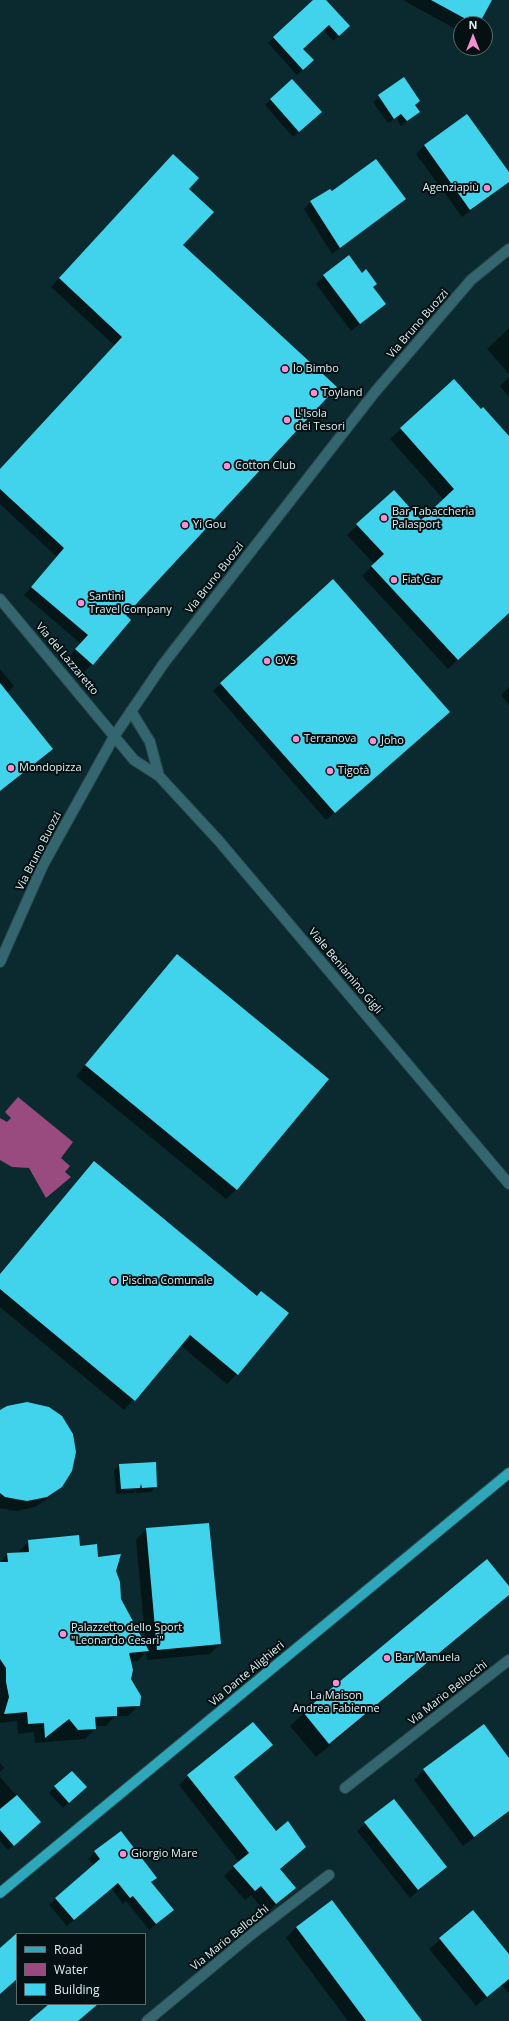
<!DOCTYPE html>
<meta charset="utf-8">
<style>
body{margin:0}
#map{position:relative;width:509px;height:2021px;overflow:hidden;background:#0a2a2f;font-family:"Open Sans",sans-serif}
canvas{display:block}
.legend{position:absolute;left:16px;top:1933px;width:130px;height:72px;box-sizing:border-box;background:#051013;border:1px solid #5c6a6d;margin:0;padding:5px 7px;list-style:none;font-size:12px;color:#def0f3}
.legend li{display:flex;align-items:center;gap:8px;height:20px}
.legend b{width:20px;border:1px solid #5c6a6d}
.north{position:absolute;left:453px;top:16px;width:40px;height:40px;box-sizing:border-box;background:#051013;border:1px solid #5c6a6d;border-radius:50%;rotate:0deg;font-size:11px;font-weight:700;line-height:16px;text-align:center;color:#def0f3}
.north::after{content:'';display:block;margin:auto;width:14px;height:18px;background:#f690d0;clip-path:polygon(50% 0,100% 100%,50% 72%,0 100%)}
</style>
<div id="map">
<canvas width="509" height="2021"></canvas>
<ul class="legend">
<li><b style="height:5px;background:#2ea7ba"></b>Road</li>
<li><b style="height:11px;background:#994a7e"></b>Water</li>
<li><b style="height:11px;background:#41d3eb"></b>Building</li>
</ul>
<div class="north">N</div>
</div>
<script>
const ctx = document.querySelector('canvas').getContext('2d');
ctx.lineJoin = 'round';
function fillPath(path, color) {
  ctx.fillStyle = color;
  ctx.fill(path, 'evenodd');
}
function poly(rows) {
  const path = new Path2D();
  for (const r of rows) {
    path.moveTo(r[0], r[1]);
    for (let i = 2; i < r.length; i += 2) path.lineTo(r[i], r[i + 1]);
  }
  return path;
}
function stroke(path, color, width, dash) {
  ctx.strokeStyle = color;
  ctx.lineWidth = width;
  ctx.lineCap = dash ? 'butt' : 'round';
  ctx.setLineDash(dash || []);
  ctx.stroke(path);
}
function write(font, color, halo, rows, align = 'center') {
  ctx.font = font + ' "Open Sans",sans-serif';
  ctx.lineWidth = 4;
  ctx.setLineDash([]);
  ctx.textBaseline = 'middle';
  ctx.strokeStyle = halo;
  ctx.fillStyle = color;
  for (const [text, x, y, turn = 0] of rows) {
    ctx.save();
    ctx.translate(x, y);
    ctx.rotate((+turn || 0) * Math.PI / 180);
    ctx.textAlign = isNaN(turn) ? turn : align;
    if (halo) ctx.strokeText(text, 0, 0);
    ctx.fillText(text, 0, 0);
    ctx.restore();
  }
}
const water = poly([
 [18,1097,73,1142,61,1158,70,1166,65,1172,71,1177,46,1198,29,1168,12,1167,0,1160,0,1118,7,1122,11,1118,5,1112]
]);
const shadow = poly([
 [314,0,325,0,349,26,333,41,323,30,302,49,307,66,297,75,268,43],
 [403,0,491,0,478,24,461,24,461,32],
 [404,79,414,106,418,112,401,126,396,118,388,123,373,102],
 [292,80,315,117,293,137,265,105],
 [467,115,509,174,509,182,462,217,416,154,424,146],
 [165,164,188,189,181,245,124,615,92,664,84,672,68,658,80,643,24,595,57,557,0,504,0,470,115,346,51,287],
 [331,192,404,199,332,254,304,209,311,202],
 [362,274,376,284,372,288,384,304,351,331,316,284,324,276],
 [509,328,509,374,487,349],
 [509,377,509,397,500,386],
 [454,381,509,438,509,613,448,669,362,576,374,564,347,535,394,491,421,521,444,500,390,439],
 [0,669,14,686,7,693,51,749,0,792],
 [221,683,449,712,326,820,213,691],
 [509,687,509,705,501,695],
 [177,956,237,1189,226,1199,76,1076],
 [94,1163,237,1374,227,1384,180,1345,124,1410,0,1307,0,1273],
 [0,1411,61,1486,50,1497,35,1507,16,1511,0,1508],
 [120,1465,156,1486,151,1492,136,1493,136,1490,134,1493,116,1494,114,1470],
 [208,1524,220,1644,210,1654,147,1660,146,1652,138,1661,130,1661,130,1679,139,1705,128,1716,115,1716,106,1726,95,1726,95,1729,85,1739,35,1743,34,1732,18,1734,17,1721,0,1723,0,1562,8,1554,19,1553,19,1551,29,1541,79,1547,97,1558,115,1571,120,1599,146,1647,136,1540,146,1529],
 [487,1561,509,1587,509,1595,316,1757,290,1726,304,1713],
 [271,1745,233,1778,276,1832,305,1847,280,1870,295,1888,266,1913,251,1895,245,1900,224,1876,239,1862,179,1785,188,1776],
 [509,1759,509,1812,463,1846,414,1780,424,1770],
 [0,1763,4,1768,0,1772],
 [72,1772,80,1793,63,1808,49,1793],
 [0,1777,40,1822,8,1850,0,1841],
 [393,1800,446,1867,410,1898,357,1831],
 [95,1852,156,1877,151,1883,166,1916,149,1930,126,1901,123,1904,111,1888,67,1926,49,1905,94,1866,88,1859],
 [473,1912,506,1951,509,1949,509,1993,502,1985,476,2006,429,1949],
 [296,1927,421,2021,348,2021,286,1938]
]);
const building = poly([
 [313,0,326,0,350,26,339,36,329,25,303,49,314,60,303,70,273,37],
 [431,0,492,0,479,24,475,24],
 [404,77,420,101,415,105,420,112,407,121,401,114,394,119,378,95],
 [292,79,322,112,299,132,270,99],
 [467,114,509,172,509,182,470,210,424,145],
 [173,154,199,178,189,189,214,212,183,245,337,387,126,615,131,620,93,665,75,649,88,635,31,587,64,548,0,489,0,469,122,337,59,278],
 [376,159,406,199,340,248,310,201,330,189,332,191],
 [349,255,362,273,366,269,377,284,373,287,386,304,360,324,323,275],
 [454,379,481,409,483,407,509,436,509,613,458,660,371,566,384,554,356,524,394,490,421,520,454,489,400,428],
 [333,579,450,712,335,813,220,683],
 [0,683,53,749,0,791],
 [177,954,329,1079,237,1190,85,1065],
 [94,1161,257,1296,261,1291,289,1313,238,1375,190,1335,135,1401,0,1289,0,1274],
 [27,1402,49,1407,62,1416,73,1434,76,1452,72,1471,62,1487,47,1497,27,1501,5,1497,0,1493,0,1410,7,1406],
 [156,1462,157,1487,142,1488,141,1484,140,1488,121,1489,119,1464],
 [209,1523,221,1644,157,1650,146,1528],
 [79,1535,80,1546,97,1544,98,1557,121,1554,116,1571,120,1582,121,1599,149,1651,129,1653,133,1670,131,1679,141,1696,140,1706,117,1707,117,1716,95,1717,96,1729,78,1730,69,1719,45,1738,44,1723,28,1724,27,1712,4,1714,9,1697,6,1682,6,1668,0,1659,0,1562,8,1562,7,1553,29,1552,28,1540],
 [487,1559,509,1586,509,1595,329,1744,303,1712],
 [253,1722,273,1745,234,1777,276,1831,288,1821,306,1847,280,1869,296,1888,276,1904,261,1886,255,1891,233,1866,249,1853,187,1775],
 [484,1724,509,1758,509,1811,474,1837,423,1769],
 [72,1771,87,1787,69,1803,54,1786],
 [17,1795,41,1822,14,1846,0,1830,0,1809],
 [394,1799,447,1867,418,1890,364,1822],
 [121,1831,157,1878,151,1882,174,1910,156,1924,133,1896,130,1898,118,1883,74,1920,55,1898,100,1859,94,1851],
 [332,1900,422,2021,366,2021,296,1927],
 [473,1910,509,1954,509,1979,487,1997,439,1938],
 [17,1933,17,1979,0,1994,0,1948],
 [49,2004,98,2004,78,2021,29,2021]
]);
const minor = poly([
 [0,599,134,760,159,776,219,841,509,1184],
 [131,711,150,742,159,776],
 [0,962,43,865,115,735,164,663,375,392,471,280,509,249],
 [345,1788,509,1660],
 [147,2021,252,1934,329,1875]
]);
const major = poly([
 [0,1893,509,1473]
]);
const markers = [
 [487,188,4,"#f690d0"],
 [285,369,4,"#f690d0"],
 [314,393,4,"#f690d0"],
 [287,420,4,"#f690d0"],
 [227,466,4,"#f690d0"],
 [384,518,4,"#f690d0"],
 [185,525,4,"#f690d0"],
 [394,580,4,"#f690d0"],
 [81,603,4,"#f690d0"],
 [267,661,4,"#f690d0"],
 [296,739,4,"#f690d0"],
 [373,741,4,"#f690d0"],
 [11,768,4,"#f690d0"],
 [330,771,4,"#f690d0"],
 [114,1281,4,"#f690d0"],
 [63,1634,4,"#f690d0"],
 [387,1658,4,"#f690d0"],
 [336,1683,4,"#f690d0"],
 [123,1854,4,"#f690d0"]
];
const poiNames = [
 ["Agenziapiù",479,188,"right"],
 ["Io Bimbo",293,369],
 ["Toyland",322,393],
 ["L'Isola",295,414],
 ["dei Tesori",295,427],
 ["Cotton Club",235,466],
 ["Bar Tabaccheria",392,512],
 ["Palasport",392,525],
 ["Yi Gou",193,525],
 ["Fiat Car",402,580],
 ["Santini",89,597],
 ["Travel Company",89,610],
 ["OVS",275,661],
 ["Terranova",304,739],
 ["Joho",381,741],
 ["Mondopizza",19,768],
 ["Tigotà",338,771],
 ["Piscina Comunale",122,1281],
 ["Palazzetto dello Sport",71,1628],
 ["\"Leonardo Cesari\"",71,1641],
 ["Bar Manuela",395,1658],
 ["La Maison",336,1696,"center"],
 ["Andrea Fabienne",336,1709,"center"],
 ["Giorgio Mare",131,1854]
];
const streetNames = [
 ["Via Bruno Buozzi",418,324,-49],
 ["Via Bruno Buozzi",215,578,-52],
 ["Via del Lazzaretto",67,659,50],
 ["Via Bruno Buozzi",39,851,-63],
 ["Viale Beniamino Gigli",345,971,50],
 ["Via Dante Alighieri",247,1674,-40],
 ["Via Mario Bellocchi",448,1693,-38],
 ["Via Mario Bellocchi",230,1938,-39]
];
fillPath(water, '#994a7e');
fillPath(shadow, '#0007');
fillPath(building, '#41d3eb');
stroke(minor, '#28464a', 12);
stroke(major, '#28464a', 12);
stroke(minor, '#34666f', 10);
stroke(major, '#2ea7ba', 10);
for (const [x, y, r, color] of markers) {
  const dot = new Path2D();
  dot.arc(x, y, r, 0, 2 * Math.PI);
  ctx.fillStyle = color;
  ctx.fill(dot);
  stroke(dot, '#051013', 1.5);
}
write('11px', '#def0f3', '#051013', poiNames, 'left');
write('11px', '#def0f3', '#051013', streetNames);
</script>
